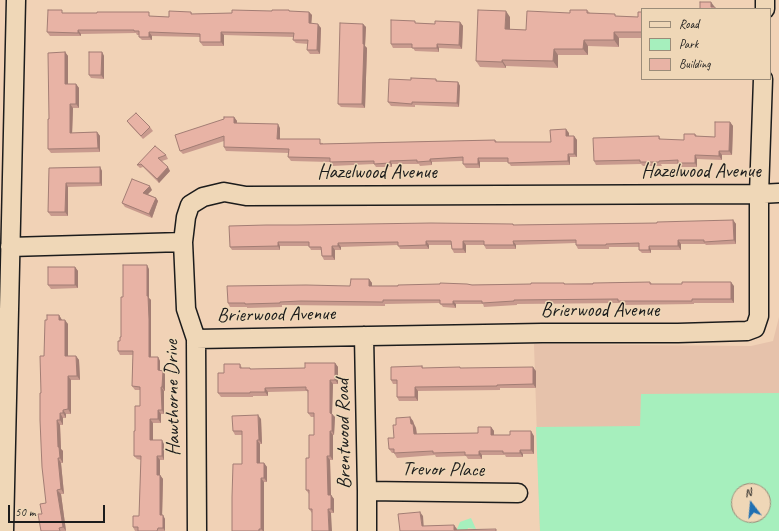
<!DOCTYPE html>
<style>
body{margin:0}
#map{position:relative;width:779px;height:531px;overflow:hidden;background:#f1d2b6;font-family:Caveat,sans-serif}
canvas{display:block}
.legend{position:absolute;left:641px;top:8px;width:130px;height:72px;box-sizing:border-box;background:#efd7b7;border:1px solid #9b8c79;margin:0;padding:5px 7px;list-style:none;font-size:12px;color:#1c1c1c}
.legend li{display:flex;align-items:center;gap:8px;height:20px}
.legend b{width:20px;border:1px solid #9b8c79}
.north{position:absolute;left:731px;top:483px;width:40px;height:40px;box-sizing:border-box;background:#efd7b7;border:1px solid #9b8c79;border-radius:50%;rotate:344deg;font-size:11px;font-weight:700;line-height:16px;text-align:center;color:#1c1c1c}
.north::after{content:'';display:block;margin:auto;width:14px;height:18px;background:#1f6fb2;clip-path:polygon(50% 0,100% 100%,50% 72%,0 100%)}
.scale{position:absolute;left:8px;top:505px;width:97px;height:18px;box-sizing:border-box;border:2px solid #1c1c1c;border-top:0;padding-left:5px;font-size:12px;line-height:14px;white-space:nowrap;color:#1c1c1c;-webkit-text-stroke:3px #efd7b7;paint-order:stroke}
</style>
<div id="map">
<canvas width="779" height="531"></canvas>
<ul class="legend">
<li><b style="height:5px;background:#efd7b7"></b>Road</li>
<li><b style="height:11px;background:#a6efbd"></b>Park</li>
<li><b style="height:11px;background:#e8b3a5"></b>Building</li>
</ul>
<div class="north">N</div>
<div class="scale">50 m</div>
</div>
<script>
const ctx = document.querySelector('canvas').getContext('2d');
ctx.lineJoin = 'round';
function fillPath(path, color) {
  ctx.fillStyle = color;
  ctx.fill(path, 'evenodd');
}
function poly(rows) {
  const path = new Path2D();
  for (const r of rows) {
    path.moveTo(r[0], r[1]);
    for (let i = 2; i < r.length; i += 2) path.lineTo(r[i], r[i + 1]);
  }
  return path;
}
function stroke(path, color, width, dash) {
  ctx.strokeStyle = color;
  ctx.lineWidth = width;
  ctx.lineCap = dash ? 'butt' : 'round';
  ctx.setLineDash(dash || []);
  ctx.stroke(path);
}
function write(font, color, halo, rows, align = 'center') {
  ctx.font = font + ' Caveat,sans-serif';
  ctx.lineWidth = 3;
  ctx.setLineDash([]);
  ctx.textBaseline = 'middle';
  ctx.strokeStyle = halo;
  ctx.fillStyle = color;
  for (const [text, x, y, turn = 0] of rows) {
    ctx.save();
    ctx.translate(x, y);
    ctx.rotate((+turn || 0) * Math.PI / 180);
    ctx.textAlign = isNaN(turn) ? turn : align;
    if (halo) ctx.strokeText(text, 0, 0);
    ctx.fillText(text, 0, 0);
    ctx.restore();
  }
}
const built = poly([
 [779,317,779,531,540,531,534,344,751,346,773,341],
 [739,491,763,491,763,515,739,515]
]);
const green = poly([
 [779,393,779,531,540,531,536,427,640,426,641,394],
 [739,491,763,491,763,515,739,515],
 [471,518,476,529,468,528,467,531,457,531,457,529,460,522]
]);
const minor = poly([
 [765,9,765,0],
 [10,247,183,242],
 [364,336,367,491,367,531],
 [196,339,542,333,678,333,747,331,755,328,759,316,759,194,763,79],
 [367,491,518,493],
 [4,531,16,0],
 [197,531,196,339,186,309,183,242,186,217,190,205,203,197,224,192,246,196,759,194,779,193]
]);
const wall = poly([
 [587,10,590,13,616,16,638,17,642,12,642,38,619,38,619,47,588,46,588,55,558,55,558,68,506,66,506,68,480,67,476,61,510,17,510,29,526,30,570,13],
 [272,11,309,12,312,15,311,24,321,28,320,54,310,54,307,50,308,44,296,43,293,40,293,37,224,35,224,46,203,46,200,42,200,37,152,36,152,40,142,40,139,37,139,35,137,35,136,33,81,34,81,36,50,36,47,32,64,13,169,17,191,12,192,14,232,13],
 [460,22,463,26,462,49,439,48,439,52,415,51,413,48,393,48,391,44,417,23,435,24],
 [363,24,366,27,365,46,367,48,365,108,341,107,338,104],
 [65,52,68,56,68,84,76,84,79,88,79,108,73,108,72,133,97,132,100,136,100,152,51,153,48,149,49,119],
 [102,52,104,56,104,79,91,78,89,75],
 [436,79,437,81,458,82,460,86,459,107,415,105,415,107,391,106,388,102,411,80],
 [234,117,237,121,237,123,280,128,280,139,323,143,323,144,407,142,495,140,497,142,551,142,569,133,569,136,574,136,577,140,577,157,570,157,570,165,511,166,508,162,480,162,480,168,466,168,463,164,463,161,432,162,432,165,420,166,419,164,392,164,392,167,376,167,374,164,332,166,330,162,291,161,288,157,289,153,226,151,224,147,224,141,183,154,180,151,224,119],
 [127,121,150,127,153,131,143,139,130,125],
 [730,122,733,126,732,155,722,155,722,160,697,159,697,167,681,167,679,164,661,164,662,166,643,166,641,164,596,165,594,161,659,136,661,140,684,140,695,134,697,136,715,137],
 [166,155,168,159,162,161,170,171,159,183,143,167,140,168,137,165],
 [100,167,102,171,102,186,68,187,68,216,51,216,48,212,49,168],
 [152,190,148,194,156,198,158,201,152,218,125,207,122,203],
 [733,220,736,224,736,244,706,245,705,244,681,244,681,250,651,250,651,253,642,253,639,250,639,247,609,247,609,249,578,249,576,245,576,243,516,245,516,249,486,249,484,245,466,245,466,253,454,253,452,249,451,245,429,245,429,249,400,249,398,245,341,247,341,250,335,250,335,260,324,260,322,256,321,250,311,250,309,246,280,246,280,250,232,250,230,247,297,225,513,224,514,225,657,223],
 [75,267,78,271,78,288,51,289,48,285],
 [149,269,149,298,151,300,151,357,158,357,160,361,160,371,165,374,165,391,164,391,164,414,161,414,161,423,153,423,153,440,164,444,164,460,160,460,160,475,163,479,162,515,165,519,165,531,135,531,133,527,139,516,141,460,137,459,134,456,135,431,140,406,140,390,135,390,132,386,133,355,120,355,118,351,121,337,123,297],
 [369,279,372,283,372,286,531,284,564,283,565,284,650,282,652,284,734,286,734,303,694,303,694,304,621,305,620,303,517,304,517,305,484,307,483,304,456,304,456,308,443,307,440,303,385,304,385,306,282,305,282,307,247,308,247,307,230,307,228,303,350,286],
 [59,315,62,320,68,324,68,356,76,356,79,360,80,380,71,380,71,414,66,414,66,418,63,418,63,425,60,425,61,449,63,451,63,463,61,463,64,494,61,494,66,531,41,531,42,514,46,503,41,393,44,356,47,320],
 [335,363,338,367,338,384,333,384,332,414,335,417,334,435,333,435,333,460,330,460,331,495,334,499,334,513,312,513,309,509,309,494,306,490,309,458,314,435,314,417,311,417,308,413,308,393,307,391,268,392,268,396,253,396,253,397,221,397,218,393,240,364,242,368,251,369,305,368],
 [422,366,423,368,461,368,536,371,536,388,500,388,500,390,418,391,418,401,399,401,397,397,397,384,393,384,391,380],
 [410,417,413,421,414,424,416,428,417,434,478,433,491,427,494,431,494,435,534,436,534,454,523,454,523,457,506,457,505,455,482,455,482,459,468,459,466,456,436,457,435,455,397,458,394,453,392,453,389,449,394,438,396,425],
 [261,419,262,444,260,444,260,463,264,463,267,467,267,482,264,482,264,531,232,531,242,464,242,435,235,435,233,431]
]);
const shadedWall = poly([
 [711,2,714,6,714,9,711,7],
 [506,11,510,17,510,35,505,29],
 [309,12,312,15,311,27,309,23],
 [460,22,463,26,462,49,459,45],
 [318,24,321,28,320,54,317,50],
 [363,24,366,27,365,46,367,48,365,108,362,104],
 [78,30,81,34,81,36,78,33],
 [149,32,152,36,152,40,149,37],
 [221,32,224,35,224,46,221,42],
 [614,32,619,38,619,47,614,40],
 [584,40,588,46,588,55,583,49],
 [437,44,439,48,439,52,437,48],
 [554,49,558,55,558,68,553,61],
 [65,52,68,56,68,88,65,84],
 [102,52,104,56,104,79,101,75],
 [502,60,506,66,506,68,502,62],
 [458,82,460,86,459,107,457,103],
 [76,84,79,88,79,108,76,104],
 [70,104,73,108,72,136,70,133],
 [234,117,237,121,236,127,234,123],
 [730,122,733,126,732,155,729,151],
 [278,124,280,128,280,143,277,139],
 [566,129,569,133,569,140,566,136],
 [97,132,100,136,100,152,98,148],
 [574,136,577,140,577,157,574,154],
 [719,151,722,155,722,160,719,156],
 [568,154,570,157,570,165,568,161],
 [695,155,697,159,697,167,695,163],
 [478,158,480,162,480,168,478,164],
 [430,159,432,162,432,165,430,161],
 [390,161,392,164,392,167,390,163],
 [100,167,102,171,102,186,100,183],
 [168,167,170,171,159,183,157,179],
 [66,183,68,187,68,216,65,212],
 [150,186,152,190,146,196,143,193],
 [156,198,158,201,152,218,149,214],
 [733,220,736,224,736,244,734,240],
 [678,240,681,244,681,250,678,246],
 [426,241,429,245,429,249,426,245],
 [463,241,466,245,466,253,463,249],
 [513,241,516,245,516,249,514,245],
 [278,242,280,246,280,250,278,246],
 [338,243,341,247,341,250,338,246],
 [332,246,335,250,335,260,332,256],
 [649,246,651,250,651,253,649,250],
 [147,265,149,269,149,298,151,300,151,361,149,357,147,296],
 [75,267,78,271,78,288,75,285],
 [369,279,372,283,372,290,369,286],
 [731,282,734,286,734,303,731,299],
 [453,301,456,304,456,308,453,304],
 [59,315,62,320,62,324,59,320],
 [65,320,68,324,68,360,65,356],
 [76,356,79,360,80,380,77,376],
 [158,357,160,361,160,374,158,370],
 [335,363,338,367,338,384,335,380],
 [533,367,536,371,536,388,533,384],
 [163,371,165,374,165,391,162,387],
 [68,376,71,380,71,414,68,409],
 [330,380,333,384,332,414,335,417,334,435,332,431,330,413],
 [161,387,164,391,164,414,162,410],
 [415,387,418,391,418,401,415,397],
 [265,388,268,392,268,396,265,392],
 [63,410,66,414,66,418,63,413],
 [158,410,161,414,161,423,158,419],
 [60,413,63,418,63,425,60,420],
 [258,415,261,419,262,444,259,440],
 [410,417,413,421,414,424,416,428,417,438,414,434,411,424],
 [150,419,153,423,153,444,150,440],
 [57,420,60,425,61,449,63,451,63,463,60,458,58,447],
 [491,427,494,431,494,439,491,435],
 [330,431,333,435,333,460,330,456],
 [531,431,534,436,534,454,531,450],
 [162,440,164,444,164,460,162,456],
 [257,440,260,444,260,467,257,463],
 [520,450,523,454,523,457,520,453],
 [479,451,482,455,482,459,479,455],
 [157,456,160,460,160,479,157,475],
 [327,456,330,460,331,495,334,499,334,513,331,509,328,495],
 [58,458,61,463,64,494,61,489],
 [264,463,267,467,267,482,264,478],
 [160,475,163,479,162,519,160,515],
 [261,478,264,482,264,531,263,531,261,529],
 [57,490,61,494,66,531,63,527],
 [328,509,331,513,332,531,329,531],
 [420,512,423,516,424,530,422,526],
 [163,515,165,519,165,531,163,528],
 [454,525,457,529,457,531,454,530]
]);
const building = poly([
 [700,2,711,2,711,7,715,7,715,9,700,9,700,2],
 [48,10,62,10,62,13,97,13,97,12,149,12,149,16,169,17,169,11,191,12,191,14,232,13,232,10,272,11,272,10,289,10,289,11,309,12,309,23,318,24,317,50,307,50,308,40,293,40,294,33,221,32,221,42,200,42,200,34,149,32,149,37,139,37,139,31,134,31,134,30,78,30,78,33,47,32,48,10],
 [478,10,506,11,505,29,526,30,527,11,570,13,570,10,587,10,587,13,615,14,615,16,638,17,638,12,642,12,642,32,614,32,614,40,584,40,583,49,554,49,553,61,502,60,502,62,476,61,478,10],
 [391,20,415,21,415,23,435,24,435,21,460,22,459,45,437,44,437,48,412,48,412,44,391,44,391,20],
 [340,23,363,24,363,44,364,44,362,104,338,104,340,23],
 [65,52,65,84,76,84,76,104,70,104,70,133,97,132,98,148,48,149,48,119,49,119,48,53,65,52],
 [89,52,102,52,101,75,89,75,89,52],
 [411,78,436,79,436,81,458,82,457,103,412,102,412,104,388,102,389,79,411,80,411,78],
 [136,113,150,127,141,136,127,121,136,113],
 [224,117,234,117,234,123,278,124,277,139,320,139,320,144,406,142,495,140,495,142,551,142,550,130,566,129,566,136,574,136,574,154,568,154,568,161,508,163,508,158,478,158,478,164,463,164,463,157,430,159,430,161,417,162,417,160,390,161,390,163,374,164,374,161,330,162,330,158,288,157,289,149,224,147,224,136,180,151,175,135,224,119,224,117],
 [715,122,730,122,729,151,719,151,719,156,695,155,695,163,678,163,678,160,659,161,659,162,640,162,640,160,594,161,593,138,659,136,659,139,684,140,684,134,695,134,695,136,715,137,715,122],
 [155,146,166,155,158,158,168,167,157,179,141,164,137,165,155,146],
 [100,167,100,183,66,183,65,212,48,212,49,168,100,167],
 [132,179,150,186,143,193,156,198,149,214,122,203,132,179],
 [733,220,734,240,704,242,704,240,678,240,678,246,649,246,649,250,639,250,639,243,606,244,606,245,576,245,576,240,513,241,514,245,484,245,484,241,463,241,463,249,452,249,451,241,426,241,426,245,398,246,398,242,338,243,338,246,332,246,332,256,322,256,321,247,309,247,309,242,278,242,278,246,230,247,229,226,266,225,297,225,431,223,513,224,513,225,657,223,657,222,733,220],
 [123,265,147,265,147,296,148,296,149,319,149,357,158,357,158,370,163,371,162,387,161,387,162,410,158,410,158,419,150,419,150,440,162,440,162,456,157,456,157,475,160,475,160,515,163,515,163,528,158,528,157,531,138,531,138,527,133,527,133,516,139,516,141,456,134,456,134,431,135,431,135,406,140,406,140,387,132,386,133,351,118,351,118,341,120,341,120,337,121,337,121,297,123,297,123,265],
 [48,267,75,267,75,285,48,285,48,267],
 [351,279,369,279,369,286,398,286,398,285,440,284,440,283,467,284,472,285,531,284,531,283,564,283,564,284,593,284,593,283,650,282,650,284,682,284,682,282,731,282,731,299,692,299,692,301,618,301,618,299,514,300,514,301,482,303,482,301,453,301,453,304,440,304,440,300,383,300,383,302,301,301,280,302,280,303,245,304,245,303,228,303,227,286,306,285,350,286,351,279],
 [47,315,59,315,59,320,65,320,65,356,76,356,77,376,68,376,68,409,63,410,63,413,60,413,60,420,57,420,58,447,59,447,60,458,58,458,61,489,57,490,63,527,59,528,60,531,41,531,38,514,42,514,40,504,46,503,42,467,40,420,40,393,41,393,40,356,44,356,45,320,47,320,47,315],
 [305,363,335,363,335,380,330,380,330,413,332,414,332,431,330,431,330,456,327,456,328,495,331,495,331,509,328,509,329,531,312,531,312,509,309,509,309,490,306,490,306,458,309,458,309,435,314,435,314,413,308,413,308,390,306,390,306,387,265,388,265,392,250,392,250,393,218,393,218,373,224,373,224,364,240,364,240,368,250,368,250,369,305,368,305,363],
 [422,366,422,368,460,367,460,368,533,367,533,384,497,385,497,386,415,387,415,397,397,397,397,380,391,380,391,367,422,366],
 [258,415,259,440,257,440,257,463,264,463,264,478,261,478,261,529,259,529,259,531,232,531,232,497,233,464,242,464,242,431,233,431,232,416,258,415],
 [410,417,411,424,413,424,414,434,478,433,478,427,491,427,491,435,510,435,510,431,531,431,531,450,520,450,520,453,503,453,503,451,479,451,479,455,465,455,465,452,433,453,433,451,394,453,394,449,389,449,388,438,394,438,393,425,396,425,396,418,410,417],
 [420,512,422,526,454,525,454,530,496,529,496,531,400,531,398,514,420,512]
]);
const streetNames = [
 ["Hazelwood Avenue",701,172],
 ["Hazelwood Avenue",377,173],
 ["Brierwood Avenue",600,311],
 ["Brierwood Avenue",276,315,-1],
 ["Hawthorne Drive",173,398,-91],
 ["Brentwood Road",344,434,-91],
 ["Trevor Place",443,470,1]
];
fillPath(built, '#e6c2ab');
fillPath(green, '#a6efbd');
stroke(minor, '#1c1c1c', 21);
stroke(minor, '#efd7b7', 18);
fillPath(wall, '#c89a8e');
fillPath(shadedWall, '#a27d74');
fillPath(building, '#e8b3a5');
stroke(building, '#a27d74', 1);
write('20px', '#1c1c1c', '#efd7b7', streetNames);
</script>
